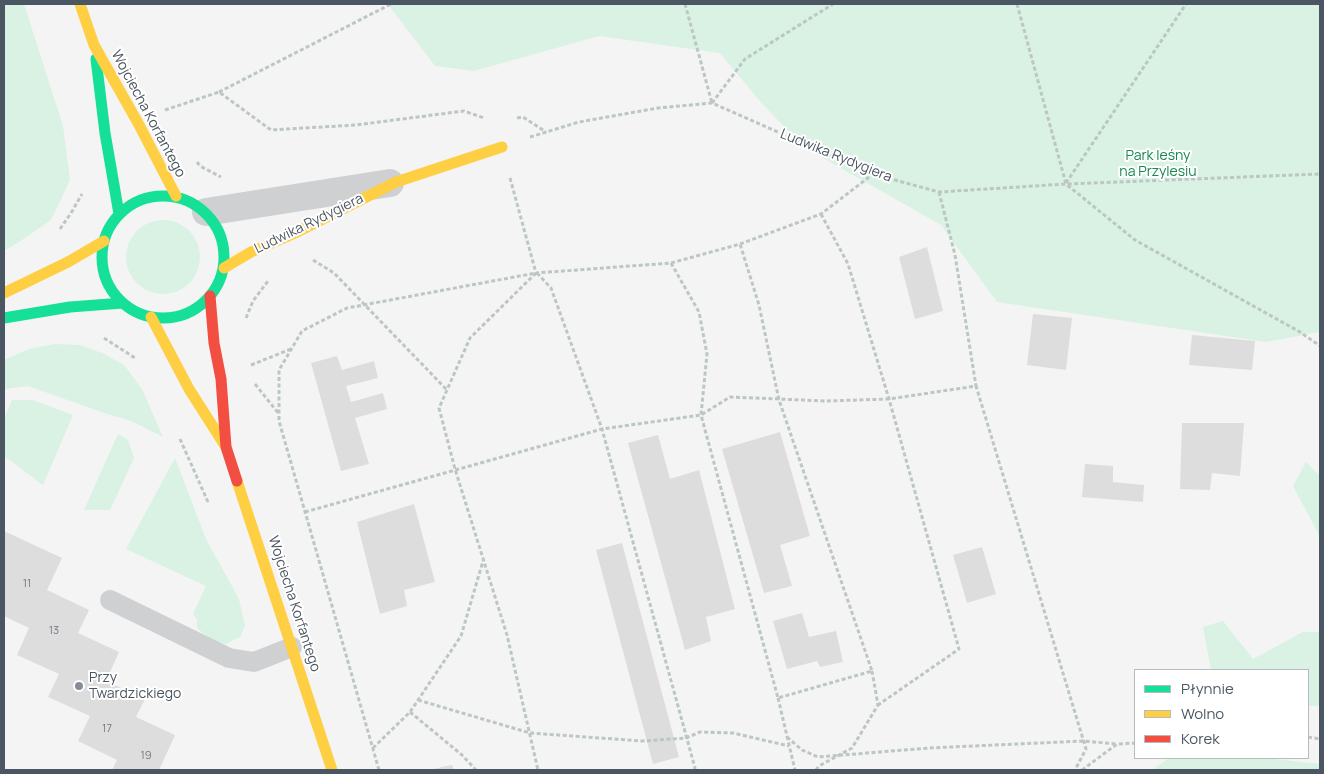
<!DOCTYPE html>
<meta charset="utf-8">
<style>
body{margin:0}
#map{position:relative;width:1324px;height:774px;overflow:hidden;background:#f4f4f4;font-family:Manrope,sans-serif}
canvas{display:block}
.frame{position:absolute;inset:0;border:5px solid #4a5661;pointer-events:none}
.legend{position:absolute;left:1134px;top:669px;width:175px;height:90px;box-sizing:border-box;background:#fff;border:1px solid #b7bbc0;margin:0;padding:6px 9px;list-style:none;font-size:15px;color:#4a5661}
.legend li{display:flex;align-items:center;gap:10px;height:25px}
.legend b{width:25px;border:1px solid #b7bbc0}
</style>
<div id="map">
<canvas width="1324" height="774"></canvas>
<div class="frame"></div>
<ul class="legend">
<li><b style="height:6px;background:#16e098"></b>Płynnie</li>
<li><b style="height:6px;background:#ffcf43"></b>Wolno</li>
<li><b style="height:6px;background:#f24e42"></b>Korek</li>
</ul>
</div>
<script>
const ctx = document.querySelector('canvas').getContext('2d');
ctx.lineJoin = 'round';
function fillPath(path, color) {
  ctx.fillStyle = color;
  ctx.fill(path, 'evenodd');
}
function poly(rows) {
  const path = new Path2D();
  for (const r of rows) {
    if (r.length === 3) {
      path.moveTo(r[0] + r[2], r[1]);
      path.arc(r[0], r[1], r[2], 0, 2 * Math.PI);
      continue;
    }
    path.moveTo(r[0], r[1]);
    for (let i = 2; i < r.length; i += 2) path.lineTo(r[i], r[i + 1]);
  }
  return path;
}
function stroke(path, color, width, dash) {
  ctx.strokeStyle = color;
  ctx.lineWidth = width;
  ctx.lineCap = dash ? 'butt' : 'round';
  ctx.setLineDash(dash || []);
  ctx.stroke(path);
}
function write(font, color, halo, rows, align = 'center') {
  ctx.font = font + ' Manrope,sans-serif';
  ctx.lineWidth = 4;
  ctx.setLineDash([]);
  ctx.textBaseline = 'middle';
  ctx.strokeStyle = halo;
  ctx.fillStyle = color;
  for (const [text, x, y, turn = 0] of rows) {
    ctx.save();
    ctx.translate(x, y);
    ctx.rotate((+turn || 0) * Math.PI / 180);
    ctx.textAlign = isNaN(turn) ? turn : align;
    if (halo) ctx.strokeText(text, 0, 0);
    ctx.fillText(text, 0, 0);
    ctx.restore();
  }
}
const green = poly([
 [4,4,24,4,63,126,70,180,51,220,19,242,4,251],
 [390,4,1320,4,1320,332,1266,342,997,302,941,225,802,146,759,100,720,53,599,36,474,71,435,66,390,7],
 [163,257,37],
 [54,344,80,345,102,353,124,365,142,389,163,437,131,421,104,413,28,386,4,389,4,360,29,349],
 [12,400,33,400,73,415,43,485,4,456,4,419],
 [118,434,128,440,134,458,110,510,84,510],
 [175,458,206,539,239,599,245,626,240,637,226,644,211,640,197,628,197,620,193,614,206,586,126,549],
 [1306,462,1320,476,1320,537,1293,486],
 [1223,621,1253,659,1303,632,1320,632,1320,706,1308,706,1308,670,1211,670,1203,627],
 [1169,758,1265,758,1320,764,1320,770,1152,770]
]);
const building = poly([
 [927,247,943,311,915,319,899,257],
 [1033,314,1072,318,1066,370,1027,365],
 [1192,335,1255,341,1252,370,1189,365],
 [337,356,342,370,374,361,378,378,346,386,351,402,383,393,387,409,355,418,369,464,341,471,311,363],
 [1182,423,1244,423,1240,476,1212,473,1210,490,1180,489],
 [780,432,810,536,780,545,792,586,764,593,722,449],
 [658,435,670,479,699,470,735,609,706,617,711,641,685,650,628,443],
 [1085,464,1113,466,1113,482,1144,485,1143,502,1082,497],
 [414,504,435,582,404,590,407,606,380,614,357,522],
 [4,531,62,558,47,590,89,610,78,633,119,652,106,681,145,699,136,717,175,735,159,770,112,770,117,760,78,741,90,716,48,697,59,674,17,655,29,628,4,616],
 [622,543,679,757,653,764,596,550],
 [982,547,996,594,967,603,953,555],
 [802,613,809,637,836,631,843,662,820,667,817,661,787,669,773,621],
 [452,765,454,770,433,770,433,769]
]);
const path = poly([
 [685,4,712,103],
 [1017,4,1066,184,1135,240,1300,332,1320,346],
 [219,92,391,4],
 [712,103,745,59,833,4],
 [165,110,219,92,271,130,356,125,464,111,484,118],
 [517,118,523,117,546,132],
 [530,137,579,122,658,108,712,103,873,174,939,192,1066,184,1320,174],
 [197,162,200,166,221,177],
 [510,178,536,273,671,263,740,244,821,214,873,174],
 [1066,183,1186,4],
 [939,192,955,255,976,386],
 [821,214,848,264,889,399,959,649,878,705],
 [60,229,71,213,82,194],
 [313,260,334,273,447,390],
 [671,263,699,312,707,354,701,415,778,698,872,671,779,400,759,305,740,244],
 [536,273,470,338,439,408,455,469,507,635,538,770],
 [537,273,551,288,602,429,695,768,694,770],
 [246,318,253,301,268,281],
 [104,338,135,358],
 [251,365,291,349],
 [255,384,279,414],
 [180,439,208,502],
 [305,512,602,429,701,415,730,397,826,401,889,399,976,386,1086,749,1075,770],
 [778,698,795,770],
 [418,700,530,733,642,741,686,738,700,732,733,733,789,746],
 [410,712,462,755,476,770],
 [787,737,802,750,818,757,929,748,1083,741,1117,744],
 [1308,737,1320,739],
 [373,748,410,712,461,636,483,561],
 [379,770,279,421,279,370,302,331,347,308,536,273],
 [816,770,819,766,852,748,878,705,872,671],
 [1082,770,1117,744,1135,743]
]);
const lane = poly([
 [110,600,229,658,254,662,292,647]
]);
const street = poly([
 [206,212,390,183]
]);
const fast = poly([
 [96,59,105,133,119,214],
 [163,257,61],
 [4,318,70,307,123,303]
]);
const slow = poly([
 [80,4,94,45,138,123,176,196],
 [224,268,251,252,295,233,396,182,502,147],
 [4,293,68,262,104,241],
 [151,317,189,389,224,444],
 [237,481,332,770]
]);
const jam = poly([
 [210,296,214,343,221,379,226,447,237,481]
]);
const markers = [
 [79,686,5,"#868d94"]
];
const numberNames = [
 ["11",27,584],
 ["13",54,631],
 ["17",107,729],
 ["19",146,756]
];
const streetNames = [
 ["Wojciecha Korfantego",148,114,62],
 ["Ludwika Rydygiera",836,156,22],
 ["Ludwika Rydygiera",309,224,-26],
 ["Wojciecha Korfantego",294,604,72]
];
const parkNames = [
 ["Park leśny",1158,156],
 ["na Przylesiu",1158,172]
];
const poiNames = [
 ["Przy",89,678],
 ["Twardzickiego",89,694]
];
fillPath(green, '#d9f2e3');
fillPath(building, '#ddddde');
stroke(path, '#bcc7c4', 3, [4, 2.5]);
stroke(lane, '#ced0d2', 20);
stroke(street, '#ced0d2', 28);
stroke(fast, '#16e098', 11);
stroke(slow, '#ffcf43', 11);
stroke(jam, '#f24e42', 11);
for (const [x, y, r, color] of markers) {
  const dot = new Path2D();
  dot.arc(x, y, r, 0, 2 * Math.PI);
  ctx.fillStyle = color;
  ctx.fill(dot);
  stroke(dot, '#fff', 2);
}
write('11px', '#707881', null, numberNames);
write('14px', '#4a5661', '#fff', streetNames);
write('14px', '#17864f', '#fff', parkNames);
write('14px', '#4a5661', '#fff', poiNames, 'left');
</script>
